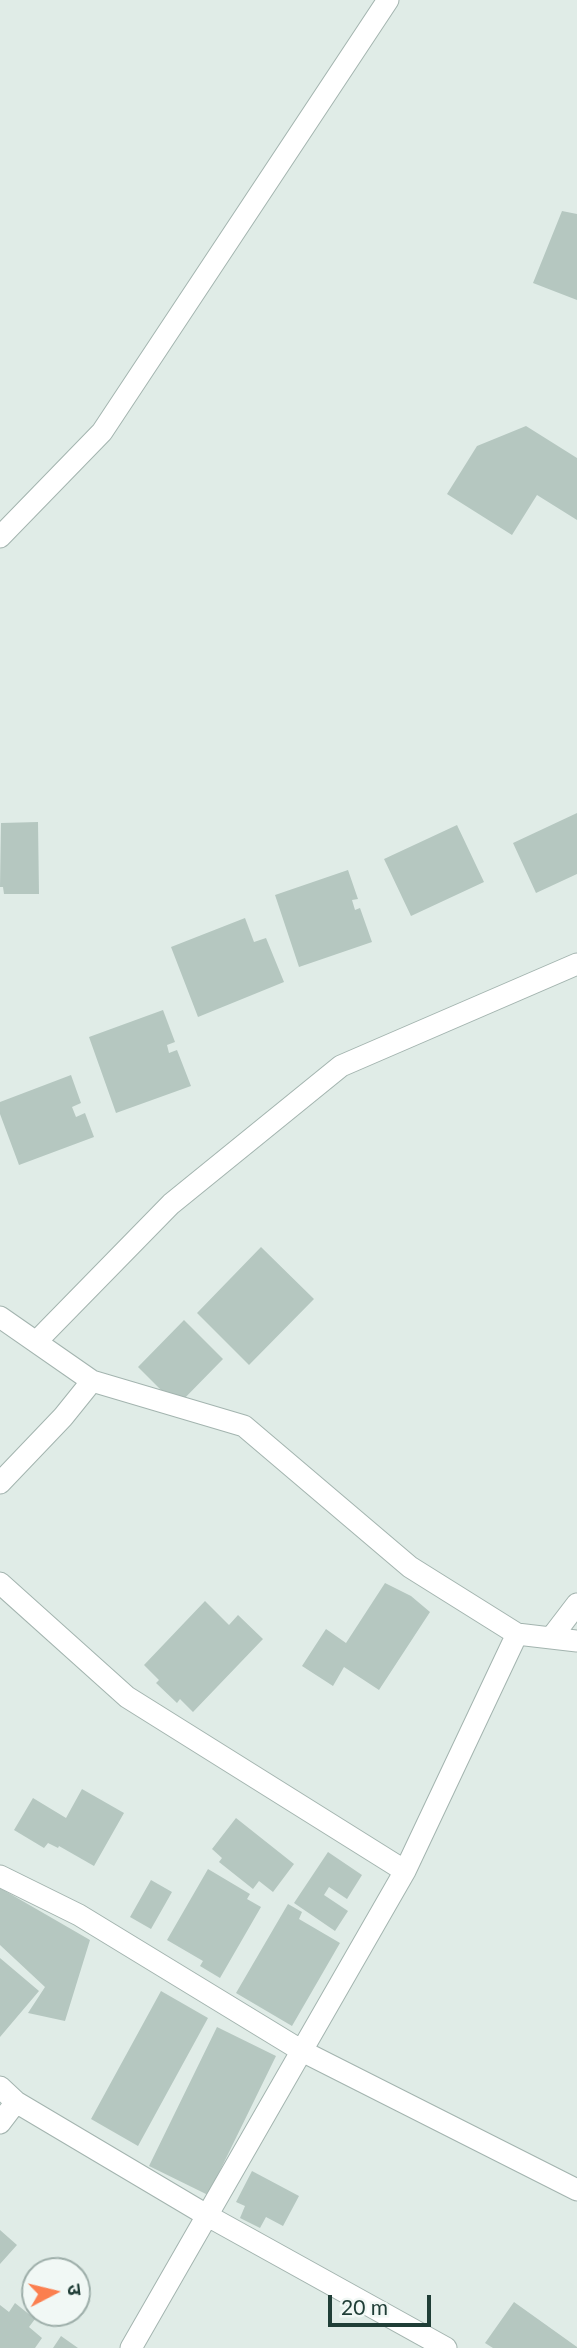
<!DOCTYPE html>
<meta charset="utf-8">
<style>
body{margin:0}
#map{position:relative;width:577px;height:2348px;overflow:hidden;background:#e0ece7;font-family:Lato,"Noto Sans Devanagari",sans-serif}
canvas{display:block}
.north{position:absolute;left:21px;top:2257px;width:70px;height:70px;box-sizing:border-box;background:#f1f8f5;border:2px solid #9daea9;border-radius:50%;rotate:83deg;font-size:19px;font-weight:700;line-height:28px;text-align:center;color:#203e37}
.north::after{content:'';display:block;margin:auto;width:24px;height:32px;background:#fb7f4f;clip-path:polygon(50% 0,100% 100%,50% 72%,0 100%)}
.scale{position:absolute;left:328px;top:2295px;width:103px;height:32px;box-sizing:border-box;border:4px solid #203e37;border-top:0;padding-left:9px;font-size:21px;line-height:24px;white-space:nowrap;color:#203e37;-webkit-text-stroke:5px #f1f8f5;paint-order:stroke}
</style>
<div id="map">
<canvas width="577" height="2348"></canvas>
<div class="north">उ</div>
<div class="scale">20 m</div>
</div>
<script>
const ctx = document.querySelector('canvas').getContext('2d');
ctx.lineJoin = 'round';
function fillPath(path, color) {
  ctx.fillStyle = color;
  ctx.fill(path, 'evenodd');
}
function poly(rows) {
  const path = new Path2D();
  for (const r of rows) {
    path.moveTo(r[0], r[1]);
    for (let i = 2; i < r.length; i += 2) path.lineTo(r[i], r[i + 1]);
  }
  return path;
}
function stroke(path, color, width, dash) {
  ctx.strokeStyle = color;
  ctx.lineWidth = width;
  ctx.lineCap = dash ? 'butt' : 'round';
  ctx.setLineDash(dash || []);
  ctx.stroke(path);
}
const building = poly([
 [562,211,577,214,577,300,533,283],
 [526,426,577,458,577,520,537,495,512,535,447,494,477,446],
 [577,813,577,874,536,893,513,843],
 [38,822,39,894,4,894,3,887,0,887,1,823],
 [457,825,484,882,411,916,384,859],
 [348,870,358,899,352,900,355,910,360,908,372,942,299,967,275,895],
 [245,918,254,942,266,938,284,982,198,1017,171,947],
 [163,1010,175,1042,167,1045,169,1053,177,1050,191,1086,116,1113,89,1037],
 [71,1075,81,1103,72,1107,76,1117,85,1113,94,1137,19,1165,0,1114,0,1102],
 [261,1247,314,1299,249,1365,197,1313],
 [184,1320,223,1359,177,1406,138,1367],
 [385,1583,411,1596,430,1612,379,1690,344,1667,333,1686,302,1666,326,1629,346,1643],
 [205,1601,229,1625,238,1615,263,1639,193,1712,180,1699,177,1703,156,1683,159,1680,144,1665],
 [82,1789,124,1813,94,1866,59,1846,58,1848,48,1843,44,1848,14,1830,33,1798,66,1818],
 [236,1818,294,1864,273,1892,259,1881,253,1889,219,1862,222,1858,212,1849],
 [328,1852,362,1875,347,1899,329,1887,324,1895,348,1911,335,1931,294,1903],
 [208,1869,250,1894,247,1899,261,1907,220,1978,200,1966,203,1961,167,1940],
 [151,1880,172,1892,151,1929,130,1917],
 [0,1888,90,1940,65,2021,28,2013,45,1987,0,1945],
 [288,1904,302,1912,299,1919,340,1943,292,2026,236,1993],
 [0,1958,39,1991,0,2037],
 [161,1991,208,2018,138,2146,91,2119],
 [217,2027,276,2056,208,2195,149,2166],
 [252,2171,299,2196,283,2226,266,2217,260,2228,240,2218,245,2206,236,2202],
 [0,2230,17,2245,0,2264],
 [514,2302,577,2347,577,2348,493,2348,485,2343],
 [15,2303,35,2319,29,2327,42,2338,35,2348,0,2348,0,2305,9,2312],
 [61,2336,78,2348,53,2348]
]);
const minor = poly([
 [0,537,102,432,388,0],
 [0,1317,92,1381,244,1426,410,1567,517,1634,577,1641],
 [36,1342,171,1204,341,1066,577,964],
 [0,1483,63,1417,92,1381],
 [0,1583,127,1697,405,1871],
 [551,1638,577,1604],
 [0,1876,79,1915,302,2051,577,2190],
 [0,2087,16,2102,208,2216,446,2348],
 [0,2123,16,2102],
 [131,2348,405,1871,517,1634]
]);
fillPath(building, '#b5c7c0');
stroke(minor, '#a3b4af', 23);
stroke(minor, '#fff', 21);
</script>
